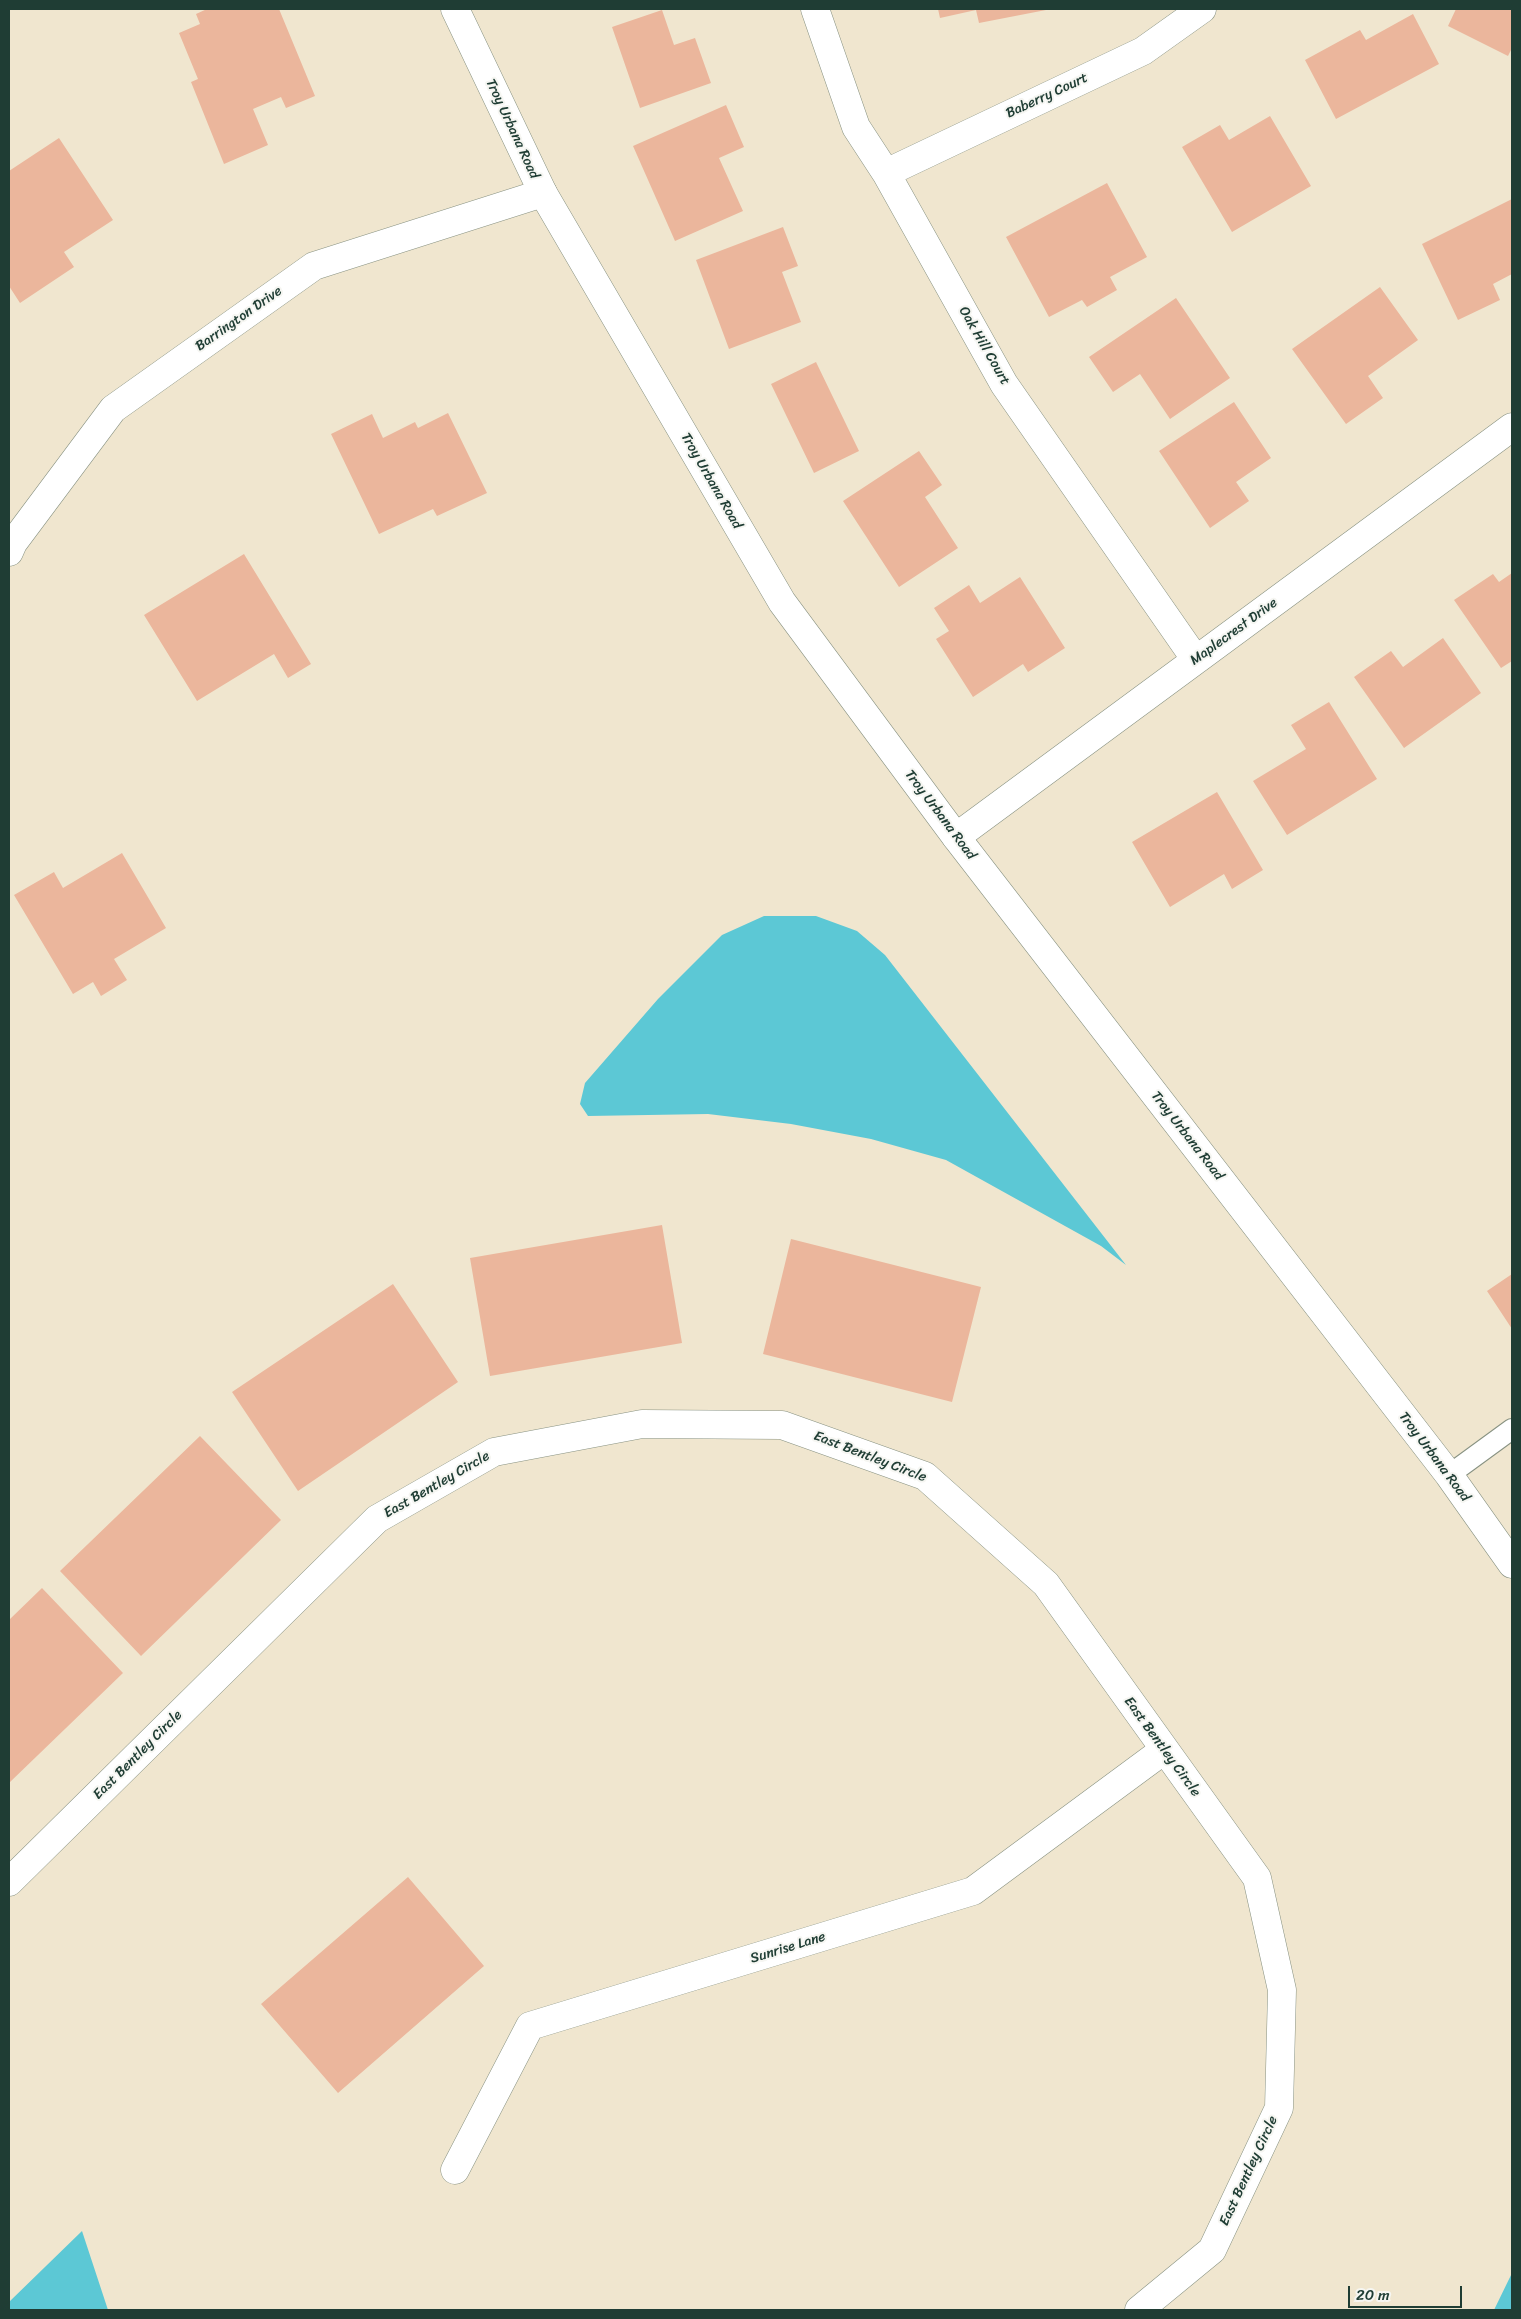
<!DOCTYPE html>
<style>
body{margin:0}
#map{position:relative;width:1521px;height:2319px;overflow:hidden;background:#f0e6cf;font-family:Sriracha,sans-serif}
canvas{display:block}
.frame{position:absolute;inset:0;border:10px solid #1f3d34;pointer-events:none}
.scale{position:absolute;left:1348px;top:2286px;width:114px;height:22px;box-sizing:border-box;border:2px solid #1f3d34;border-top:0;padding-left:6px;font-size:15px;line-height:18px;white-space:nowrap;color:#1f3d34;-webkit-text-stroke:4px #f6f6f2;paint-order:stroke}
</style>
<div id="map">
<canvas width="1521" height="2319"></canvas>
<div class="frame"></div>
<div class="scale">20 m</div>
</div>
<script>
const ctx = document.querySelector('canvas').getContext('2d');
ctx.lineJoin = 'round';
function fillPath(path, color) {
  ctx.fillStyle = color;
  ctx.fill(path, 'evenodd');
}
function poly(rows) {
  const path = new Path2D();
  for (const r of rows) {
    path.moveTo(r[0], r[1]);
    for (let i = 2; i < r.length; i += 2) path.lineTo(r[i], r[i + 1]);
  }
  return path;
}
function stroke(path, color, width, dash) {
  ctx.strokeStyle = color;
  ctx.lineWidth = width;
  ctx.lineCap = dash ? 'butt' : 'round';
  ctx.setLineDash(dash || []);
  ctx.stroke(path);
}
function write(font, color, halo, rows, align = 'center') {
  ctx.font = font + ' Sriracha,sans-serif';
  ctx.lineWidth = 4;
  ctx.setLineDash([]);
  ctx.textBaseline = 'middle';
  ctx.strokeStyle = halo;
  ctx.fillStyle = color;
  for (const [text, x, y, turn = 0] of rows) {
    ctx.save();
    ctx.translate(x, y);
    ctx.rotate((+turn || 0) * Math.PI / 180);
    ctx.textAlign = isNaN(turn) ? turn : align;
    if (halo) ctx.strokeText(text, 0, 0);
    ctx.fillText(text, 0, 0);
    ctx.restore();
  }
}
const water = poly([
 [764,916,816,916,857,931,885,955,1126,1265,1101,1246,946,1160,871,1139,791,1124,708,1114,588,1116,580,1104,585,1083,658,999,722,935],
 [82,2231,108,2310,9,2310,9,2302],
 [1512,2273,1512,2310,1494,2310]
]);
const building = poly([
 [207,9,279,9,315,96,286,108,281,97,253,109,268,145,224,164,191,82,198,79,179,33,200,24,196,14],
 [938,9,1046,9,1046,10,979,23,976,10,940,18],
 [1456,9,1512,9,1512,48,1508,56,1448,26],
 [662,10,674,45,695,38,711,83,640,108,612,27],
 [1413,14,1439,64,1336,119,1305,60,1360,30,1366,40],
 [726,105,744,147,719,158,743,211,675,241,633,146],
 [1270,116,1311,186,1232,232,1182,147,1220,125,1229,140],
 [59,138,113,220,64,252,74,267,20,303,9,286,9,171],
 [1107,183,1147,257,1110,277,1117,290,1087,307,1082,300,1049,317,1006,237],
 [1512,199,1512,274,1493,284,1500,300,1458,320,1422,244],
 [783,227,798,266,782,272,801,322,729,349,696,260],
 [1380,287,1418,340,1368,376,1383,398,1346,424,1292,349],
 [1176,298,1230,378,1170,419,1140,374,1113,392,1089,357],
 [816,362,859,451,814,473,771,384],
 [1234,402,1271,458,1236,482,1249,501,1210,528,1159,451],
 [448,413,487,493,437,516,433,509,379,534,331,434,372,414,383,438,415,422,418,428],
 [919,451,942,485,925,497,958,548,899,587,843,501],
 [244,554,311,664,288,678,274,654,197,701,144,615],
 [1512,573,1512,661,1501,668,1454,600,1493,574,1499,582],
 [1020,577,1065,648,1028,672,1023,664,973,697,936,639,949,631,934,608,969,585,980,603],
 [1443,638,1481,693,1404,748,1354,677,1391,651,1403,667],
 [1329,702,1377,779,1287,835,1253,781,1306,749,1291,725],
 [1217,792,1263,870,1232,889,1224,874,1170,907,1132,842],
 [122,853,166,928,114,959,127,980,101,996,93,982,73,994,14,895,54,872,63,888],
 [662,1225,682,1343,490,1376,470,1258],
 [791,1239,981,1287,952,1402,763,1354],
 [1512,1274,1512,1329,1487,1291],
 [393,1284,458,1382,298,1491,232,1392],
 [200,1436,281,1520,141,1656,60,1571],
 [42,1588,123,1673,9,1783,9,1620],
 [408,1877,484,1966,338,2093,261,2004]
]);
const lane = poly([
 [1449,1475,1512,1429]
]);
const street = poly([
 [815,9,856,127,886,173,1004,384,1196,660],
 [886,173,1143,51,1202,9],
 [9,552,13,543,113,409,314,266,543,193],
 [956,837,1512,427],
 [9,1882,377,1519,494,1452,642,1424,782,1425,925,1476,1046,1584,1257,1878,1282,1990,1279,2108,1212,2250,1139,2310],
 [455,2170,530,2026,973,1891,1164,1750]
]);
const secondary = poly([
 [455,9,543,193,782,602,956,837,1449,1475,1512,1564]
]);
const streetNames = [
 ["Baberry Court",1047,96,-25],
 ["Troy Urbana Road",512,129,65],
 ["Barrington Drive",239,319,-35],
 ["Oak Hill Court",984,346,60],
 ["Troy Urbana Road",711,481,60],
 ["Maplecrest Drive",1234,632,-36],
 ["Troy Urbana Road",940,815,53],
 ["Troy Urbana Road",1187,1136,52],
 ["East Bentley Circle",870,1457,21],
 ["Troy Urbana Road",1434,1457,53],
 ["East Bentley Circle",437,1485,-30],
 ["East Bentley Circle",1162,1747,54],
 ["East Bentley Circle",138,1755,-45],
 ["Sunrise Lane",788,1948,-17],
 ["East Bentley Circle",1249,2171,-65]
];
fillPath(water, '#5cc8d5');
fillPath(building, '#ebb69c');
stroke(lane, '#889282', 22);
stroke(street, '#889282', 29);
stroke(secondary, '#889282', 29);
stroke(lane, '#fff', 20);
stroke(street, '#fff', 28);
stroke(secondary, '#fff', 28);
write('14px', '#1f3d34', '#f6f6f2', streetNames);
</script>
